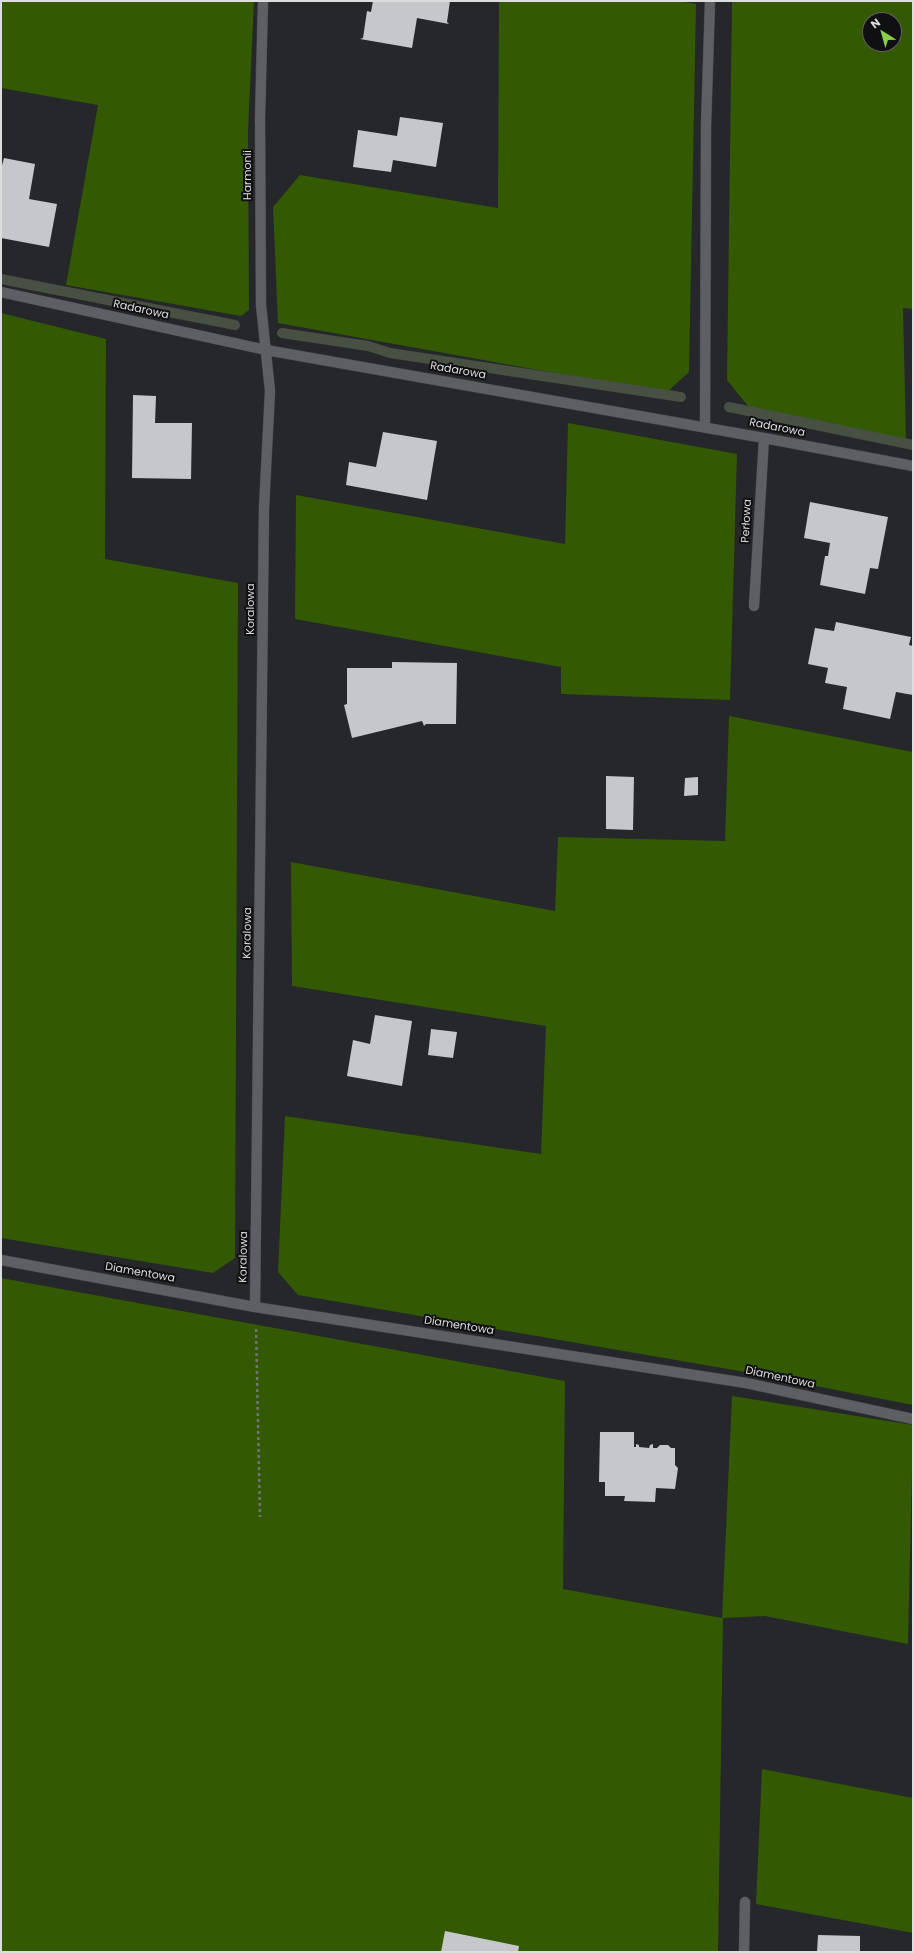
<!DOCTYPE html>
<meta charset="utf-8">
<style>
body{margin:0}
#map{position:relative;width:914px;height:1953px;overflow:hidden;background:#26272b;font-family:Poppins,sans-serif}
canvas{display:block}
.frame{position:absolute;inset:0;border:2px solid #dcdddf;pointer-events:none}
.north{position:absolute;left:862px;top:12px;width:40px;height:40px;box-sizing:border-box;background:#101012;border:1px solid #626264;border-radius:50%;rotate:323deg;font-size:11px;font-weight:700;line-height:16px;text-align:center;color:#dcdddf}
.north::after{content:'';display:block;margin:auto;width:14px;height:18px;background:#8ace48;clip-path:polygon(50% 0,100% 100%,50% 72%,0 100%)}
</style>
<div id="map">
<canvas width="914" height="1953"></canvas>
<div class="frame"></div>
<div class="north">N</div>
</div>
<script>
const ctx = document.querySelector('canvas').getContext('2d');
ctx.lineJoin = 'round';
function fillPath(path, color) {
  ctx.fillStyle = color;
  ctx.fill(path, 'evenodd');
}
function poly(rows) {
  const path = new Path2D();
  for (const r of rows) {
    path.moveTo(r[0], r[1]);
    for (let i = 2; i < r.length; i += 2) path.lineTo(r[i], r[i + 1]);
  }
  return path;
}
function stroke(path, color, width, dash) {
  ctx.strokeStyle = color;
  ctx.lineWidth = width;
  ctx.lineCap = dash ? 'butt' : 'round';
  ctx.setLineDash(dash || []);
  ctx.stroke(path);
}
function write(font, color, halo, rows, align = 'center') {
  ctx.font = font + ' Poppins,sans-serif';
  ctx.lineWidth = 4;
  ctx.setLineDash([]);
  ctx.textBaseline = 'middle';
  ctx.strokeStyle = halo;
  ctx.fillStyle = color;
  for (const [text, x, y, turn = 0] of rows) {
    ctx.save();
    ctx.translate(x, y);
    ctx.rotate((+turn || 0) * Math.PI / 180);
    ctx.textAlign = isNaN(turn) ? turn : align;
    if (halo) ctx.strokeText(text, 0, 0);
    ctx.fillText(text, 0, 0);
    ctx.restore();
  }
}
const green = poly([
 [1,1,254,1,248,131,249,310,241,316,66,285,98,105,1,88],
 [499,1,679,1,696,4,689,372,666,393,278,323,273,207,300,175,498,208],
 [732,1,913,1,913,309,903,308,906,439,751,410,727,380],
 [870,20,894,20,894,44,870,44],
 [1,313,106,339,105,559,238,583,235,1258,213,1273,1,1238],
 [568,423,737,454,730,700,561,694,561,667,295,619,296,495,565,544],
 [729,716,913,752,913,1405,734,1370,298,1295,278,1272,285,1116,541,1154,546,1026,292,986,291,862,555,911,558,837,725,841],
 [1,1278,565,1381,563,1589,722,1618,732,1396,913,1425,908,1644,765,1616,723,1618,718,1952,1,1952],
 [762,1769,913,1798,913,1933,756,1904]
]);
const stream = poly([
 [1,279,235,325],
 [282,333,368,346,390,353,681,397],
 [729,407,913,445]
]);
const building = poly([
 [373,1,450,1,447,22,449,24,417,18,412,48,360,39,363,38,367,11,371,12],
 [400,117,443,123,436,167,393,160,391,172,353,167,358,130,397,136],
 [4,158,35,164,29,199,57,204,49,247,1,238,1,169],
 [133,395,156,396,155,423,192,423,191,479,132,478],
 [383,432,437,441,427,500,346,485,349,462,376,467],
 [810,502,888,517,878,569,870,568,865,594,820,585,825,556,828,556,830,543,804,538],
 [836,622,911,637,909,645,913,646,913,695,896,692,890,719,843,709,847,687,825,683,828,668,808,664,815,628,834,631],
 [392,662,457,663,456,724,426,724,424,726,422,721,352,738,344,705,347,704,347,668,392,668],
 [606,776,634,777,633,830,606,829],
 [698,777,698,795,684,796,685,778],
 [375,1015,412,1021,402,1086,347,1076,353,1040,370,1044],
 [431,1029,457,1032,453,1058,428,1055],
 [600,1432,634,1432,634,1447,636,1447,636,1444,639,1445,639,1447,649,1448,650,1445,653,1444,653,1448,657,1448,660,1445,668,1445,671,1448,675,1448,675,1465,678,1468,675,1489,656,1488,655,1502,624,1501,625,1496,605,1496,605,1482,599,1482],
 [445,1931,519,1946,518,1952,441,1952],
 [818,1935,860,1936,860,1952,817,1952]
]);
const path = poly([
 [256,1329,260,1517]
]);
const service = poly([
 [705,427,706,127,710,1]
]);
const minor = poly([
 [1,292,266,350,764,438,913,466],
 [754,606,764,438],
 [1,1260,255,1307,746,1383,913,1419],
 [255,1307,264,508,270,391,261,305,260,119,263,1],
 [744,1952,745,1902]
]);
const streetNames = [
 ["Harmonii",248,175,-90],
 ["Radarowa",141,310,12],
 ["Radarowa",458,371,10],
 ["Radarowa",777,428,11],
 ["Perłowa",747,521,-87],
 ["Koralowa",251,609,-90],
 ["Koralowa",248,933,-89],
 ["Koralowa",244,1257,-89],
 ["Diamentowa",140,1273,10],
 ["Diamentowa",459,1326,9],
 ["Diamentowa",780,1378,12]
];
fillPath(green, '#335903');
stroke(stream, '#475043', 10);
fillPath(building, '#c5c7cb');
stroke(service, '#444548', 11);
stroke(minor, '#444548', 11);
stroke(path, '#737477', 2.5, [3, 3]);
stroke(service, '#5e5f63', 10);
stroke(minor, '#5e5f63', 10);
write('11px', '#dcdddf', '#101012', streetNames);
</script>
